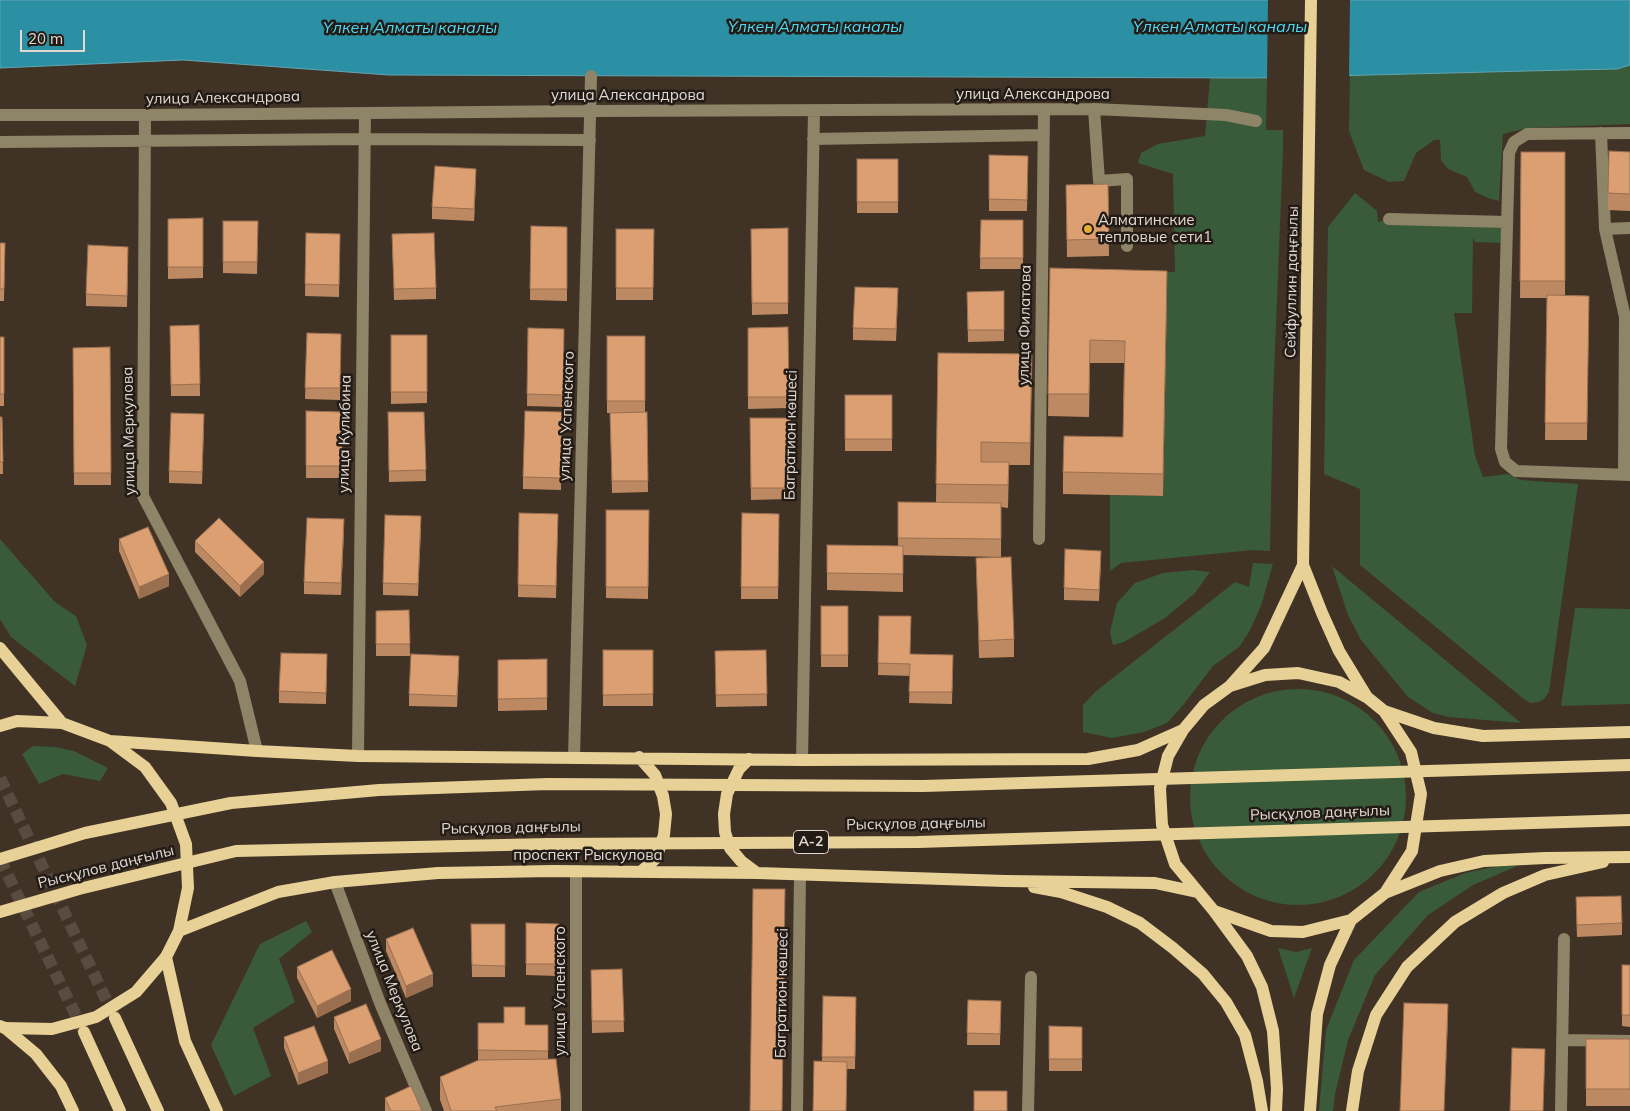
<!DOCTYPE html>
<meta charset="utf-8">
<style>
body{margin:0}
#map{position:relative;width:1630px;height:1111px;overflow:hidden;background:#413226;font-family:Mulish,sans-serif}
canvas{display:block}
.scale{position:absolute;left:20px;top:30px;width:65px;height:22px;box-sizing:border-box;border:2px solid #e3d9d1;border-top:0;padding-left:6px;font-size:15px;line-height:18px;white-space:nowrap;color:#e3d9d1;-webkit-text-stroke:4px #221b16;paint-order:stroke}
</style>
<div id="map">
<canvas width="1630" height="1111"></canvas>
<div class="scale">20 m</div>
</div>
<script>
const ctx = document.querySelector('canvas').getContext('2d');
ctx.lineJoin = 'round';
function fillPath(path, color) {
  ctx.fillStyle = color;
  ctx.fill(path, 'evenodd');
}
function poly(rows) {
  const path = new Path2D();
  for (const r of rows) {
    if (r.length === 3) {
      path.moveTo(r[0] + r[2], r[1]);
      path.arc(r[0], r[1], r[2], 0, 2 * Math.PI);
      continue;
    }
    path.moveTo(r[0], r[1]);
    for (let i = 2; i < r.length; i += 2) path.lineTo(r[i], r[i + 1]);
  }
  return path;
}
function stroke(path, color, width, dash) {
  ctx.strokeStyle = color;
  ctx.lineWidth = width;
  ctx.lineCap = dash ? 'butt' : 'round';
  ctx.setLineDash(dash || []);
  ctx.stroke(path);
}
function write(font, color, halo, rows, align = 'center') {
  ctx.font = font + ' Mulish,sans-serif';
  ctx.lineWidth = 5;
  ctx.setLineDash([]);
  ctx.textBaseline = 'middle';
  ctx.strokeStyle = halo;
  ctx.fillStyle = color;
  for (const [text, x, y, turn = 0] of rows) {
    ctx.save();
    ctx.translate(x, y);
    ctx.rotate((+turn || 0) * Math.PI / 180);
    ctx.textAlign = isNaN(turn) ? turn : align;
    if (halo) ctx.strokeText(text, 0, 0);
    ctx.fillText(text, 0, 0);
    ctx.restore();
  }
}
const green = poly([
 [1630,65,1630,124,1527,128,1503,134,1499,201,1488,198,1475,192,1467,177,1448,169,1441,160,1440,140,1434,140,1416,153,1404,181,1389,182,1364,170,1349,131,1350,76,1617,69],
 [1267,77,1266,130,1283,130,1283,150,1273,398,1270,551,1253,550,1121,563,1110,571,1110,495,1163,496,1167,293,1055,273,1175,272,1173,174,1138,163,1141,153,1158,144,1205,136,1210,78],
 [1355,193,1377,211,1378,222,1389,219,1507,222,1506,243,1475,242,1473,237,1472,313,1454,313,1475,456,1483,477,1508,474,1521,480,1578,484,1549,692,1544,699,1538,702,1531,703,1525,700,1360,565,1360,489,1324,474,1328,227],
 [0,539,55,602,76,616,87,645,75,686,11,637,0,619],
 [1253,563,1273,564,1261,606,1249,632,1239,647,1213,666,1184,704,1167,723,1144,732,1112,738,1083,732,1083,705,1095,692,1235,582,1249,587],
 [1332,566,1521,723,1449,717,1433,713,1408,697,1361,640,1348,615],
 [1193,570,1210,572,1195,593,1165,618,1124,642,1113,645,1110,632,1117,603,1135,583,1163,573],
 [1575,608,1630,609,1630,704,1561,706],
 [1298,797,108],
 [33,746,55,747,74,751,108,768,100,781,63,774,39,784,22,754],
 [1498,866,1517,866,1473,885,1428,915,1375,975,1348,1040,1335,1094,1333,1111,1319,1111,1326,1030,1354,960,1419,892,1465,873],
 [306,921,312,932,279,959,295,1002,253,1028,271,1076,234,1096,211,1045,260,944],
 [1278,948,1296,952,1312,948,1294,998]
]);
const water = poly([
 [0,0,1630,0,1630,65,1617,69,1568,70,1253,78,389,75,183,60,0,68,0,0]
]);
const pier = poly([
 [1268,0,1350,0,1349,79,1267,80]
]);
const majorTunnel = poly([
 [0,778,114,1016],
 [0,859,83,1030]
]);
const minor = poly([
 [1094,109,1099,181,1127,179,1127,246],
 [0,115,145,115,591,111,1094,109,1226,115,1256,121],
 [145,115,143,496,240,681,257,751],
 [1601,133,1605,229,1625,317,1624,473],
 [1630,133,1527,134,1514,142,1509,153,1501,449,1505,462,1516,471,1630,475],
 [813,139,1044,135],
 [0,142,365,139,590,140],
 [1389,219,1507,222],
 [1605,229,1630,228],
 [1039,539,1044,110],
 [358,756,365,113],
 [574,758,591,76],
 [802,760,814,111],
 [335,882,380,1003,426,1111],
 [1562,1040,1630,1041],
 [576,1111,576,871],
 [797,1111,800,875],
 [1028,1111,1031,977],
 [1561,1111,1564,939]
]);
const major = poly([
 [1311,0,1303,565,1322,613,1339,651,1367,697],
 [0,648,62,723],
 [1230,686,1264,648,1303,565],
 [1384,711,1434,728,1483,736,1630,732],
 [0,726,17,721,62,723,110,741,257,751,358,756,802,760,1088,759,1138,750,1183,730],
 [110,741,145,767,171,803,186,844,188,888,179,931,166,957,185,1041,217,1111],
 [639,757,655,775,663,796,666,814,664,835,656,858,642,871],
 [749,759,739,769,727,794,724,814,725,832,730,848,741,861,757,873],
 [1034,887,1061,892,1107,907,1140,923,1173,948,1203,974,1226,1002,1245,1035,1257,1081,1262,1111],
 [1385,893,1412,851,1421,794,1411,752,1384,711,1368,698,1339,682,1298,673,1265,675,1230,686,1204,705,1183,730,1168,756,1160,788,1162,825,1175,864,1214,911,1271,931,1303,932,1351,920,1385,893,1440,871,1484,861,1545,858,1630,857],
 [1214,911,1247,956,1262,987,1273,1031,1277,1089,1276,1111],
 [179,931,278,892,335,882,438,873,553,871,757,873,1005,881,1155,883,1197,892],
 [115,1018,158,1111],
 [0,1026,5,1028,36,1054,61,1086,73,1111],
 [84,1032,120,1111],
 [1310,1111,1317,1014,1330,965,1351,920],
 [1352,1111,1358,1071,1376,1015,1407,967,1455,922,1503,893,1545,875,1603,862]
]);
const majorBridge = poly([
 [0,859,85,833,231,803,379,790,548,784,923,786,1630,765],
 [0,912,79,889,236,851,548,844,918,842,1630,820],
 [5,1028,52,1029,96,1017,136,992,166,957]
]);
const wall = poly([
 [1521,152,1565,152,1565,295,1589,296,1587,440,1545,440,1547,298,1520,298],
 [1630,152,1630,211,1608,210,1608,193],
 [989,155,1028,156,1027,211,989,211],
 [857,159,898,159,898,213,857,213],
 [476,180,474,221,432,219,432,207],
 [1108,184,1109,256,1067,257,1066,185],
 [203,218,203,278,168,279,168,219],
 [981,220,1023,220,1023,269,980,269],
 [223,221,258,221,257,274,223,273],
 [531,226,567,227,567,301,530,300],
 [788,228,788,314,752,315,751,229],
 [616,229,654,229,653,300,616,300],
 [306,233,340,234,339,297,305,296],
 [392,234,436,288,436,299,394,300],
 [0,243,5,243,4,301,0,301],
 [128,258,127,307,86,306,86,294],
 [1050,268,1167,293,1163,496,1063,494,1063,472,1123,437,1124,363,1090,363,1089,417,1048,416],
 [1004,291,1004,341,968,342,967,292],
 [898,300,896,341,853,340,853,328],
 [199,325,200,396,171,396,170,326],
 [788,327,789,408,748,409,748,328],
 [528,328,564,329,563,407,527,406],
 [307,333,341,334,340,400,305,399],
 [391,335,427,335,427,403,391,404],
 [607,336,645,336,645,412,647,412,648,492,612,493,610,413,615,413,607,413],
 [0,337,4,337,4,406,0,406],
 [110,347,111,485,74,485,73,348],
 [938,353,1032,354,1030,465,1009,465,1008,508,1001,507,1001,557,903,555,903,592,827,590,827,545,898,546,898,538,936,502],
 [845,395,892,395,892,451,845,451],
 [306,411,342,412,342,478,306,478],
 [388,412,424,412,426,481,389,482],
 [562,412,561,490,523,489,523,477],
 [0,417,2,417,3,474,0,474],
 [750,418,790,418,790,499,751,500],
 [204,426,202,484,169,483,169,471],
 [606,510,649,510,648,599,606,598],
 [519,513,558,514,556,598,518,597],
 [742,513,779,514,778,599,741,599],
 [421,528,418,596,383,595,383,583],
 [344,531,341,595,304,594,304,582],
 [119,539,169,586,139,599,119,551],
 [195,541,264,574,240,597,195,552],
 [976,558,1014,639,1014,657,979,658],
 [1101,562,1099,601,1064,600,1064,588],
 [821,606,848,606,848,667,821,667],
 [409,610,410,656,376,656,376,611],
 [879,616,910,654,953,655,952,704,909,703,910,676,878,675],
 [603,650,653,650,653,706,603,706],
 [766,650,767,706,716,707,715,651],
 [327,654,326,704,279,703,279,691],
 [547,659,547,710,498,711,498,660],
 [459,668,457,707,409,706,409,694],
 [1576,909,1622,923,1622,935,1577,937],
 [526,923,559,924,558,976,526,975],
 [471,924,505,924,505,977,472,977],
 [386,939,433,986,406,998,386,951],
 [1622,965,1630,965,1630,1027,1622,1026],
 [297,967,351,1001,317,1018,297,978],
 [622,969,624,1032,592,1033,591,970],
 [856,997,855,1069,847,1069,822,1062,822,1057],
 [968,1000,1001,1001,1000,1045,967,1045],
 [334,1017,381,1051,349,1064,334,1029],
 [478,1023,525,1025,548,1025,548,1059,561,1099,561,1111,444,1111,440,1100,440,1077,478,1060],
 [1049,1026,1082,1027,1082,1071,1049,1071],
 [284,1037,328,1073,298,1085,284,1048],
 [1586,1039,1630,1039,1630,1106,1586,1106],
 [385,1098,422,1111,385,1111]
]);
const shadedWall = poly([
 [476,169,476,180,474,221,474,209],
 [1167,271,1167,293,1163,496,1163,474],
 [344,519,344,531,341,595,341,583],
 [264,562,264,574,240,597,240,586],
 [169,574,169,586,139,599,139,587],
 [433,974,433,986,406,998,406,986],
 [351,989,351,1001,317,1018,317,1006],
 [1448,1004,1448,1021,1444,1111],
 [381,1039,381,1051,349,1064,349,1053],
 [328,1061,328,1073,298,1085,298,1073]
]);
const building = poly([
 [1609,151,1630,152,1630,194,1608,193,1609,151],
 [1521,152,1565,152,1565,281,1520,281,1521,152],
 [989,155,1028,156,1027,200,989,199,989,155],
 [857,159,898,159,898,202,857,202,857,159],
 [435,166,476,169,474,209,432,207,435,166],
 [1108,184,1109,239,1067,240,1066,185,1108,184],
 [203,218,203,267,168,267,168,219,203,218],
 [981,220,1023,220,1023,258,980,258,981,220],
 [223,221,258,221,257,262,223,262,223,221],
 [531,226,567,227,567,289,530,289,531,226],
 [788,228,788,303,752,303,751,229,788,228],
 [616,229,654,229,653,288,616,288,616,229],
 [306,233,340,234,339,285,305,284,306,233],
 [434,233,436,288,394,289,392,234,434,233],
 [0,243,5,243,4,289,0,289,0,243],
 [88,245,128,247,127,296,86,294,88,245],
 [1050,268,1167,271,1163,474,1063,472,1064,436,1123,437,1125,341,1090,340,1089,394,1048,394,1050,268],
 [855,287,898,288,896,329,853,328,855,287],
 [1004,291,1004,330,968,330,967,292,1004,291],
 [1547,295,1589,296,1587,423,1545,423,1547,295],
 [199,325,200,384,171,385,170,326,199,325],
 [788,327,789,397,748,397,748,328,788,327],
 [528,328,564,329,563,395,527,394,528,328],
 [307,333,341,334,340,388,305,388,307,333],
 [391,335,427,335,427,392,391,392,391,335],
 [607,336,645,336,645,401,607,401,607,336],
 [0,337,4,337,4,394,0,394,0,337],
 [110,347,111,473,74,473,73,348,110,347],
 [938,353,1032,354,1030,443,981,442,981,462,1009,462,1008,485,936,484,938,353],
 [845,395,892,395,892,439,845,439,845,395],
 [306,411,342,412,342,466,306,466,306,411],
 [525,411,562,412,561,478,523,477,525,411],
 [388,412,424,412,426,470,389,471,388,412],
 [647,412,648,481,612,481,610,413,647,412],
 [171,413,204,414,202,472,169,471,171,413],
 [0,417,2,417,3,462,0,462,0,417],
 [750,418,790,418,790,488,751,488,750,418],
 [898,502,1001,503,1001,539,898,538,898,502],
 [606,510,649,510,648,587,606,587,606,510],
 [519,513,558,514,556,586,518,585,519,513],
 [742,513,779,514,778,587,741,587,742,513],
 [385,515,421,516,418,584,383,583,385,515],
 [219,518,264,562,240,586,195,541,219,518],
 [307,518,344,519,341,583,304,582,307,518],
 [148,527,169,574,139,587,119,539,148,527],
 [827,545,903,546,903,574,827,573,827,545],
 [1065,549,1101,551,1099,590,1064,588,1065,549],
 [1011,557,1014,639,979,641,976,558,1011,557],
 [821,606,848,606,848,655,821,655,821,606],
 [409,610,410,644,376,644,376,611,409,610],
 [879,616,911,616,910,654,953,655,952,692,909,692,910,664,878,663,879,616],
 [603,650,653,650,653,694,603,695,603,650],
 [766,650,767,694,716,695,715,651,766,650],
 [281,653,327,654,326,693,279,691,281,653],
 [411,654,459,656,457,696,409,694,411,654],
 [547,659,547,698,498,699,498,660,547,659],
 [753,889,785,889,782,1111,750,1111,753,889],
 [1621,896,1622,923,1577,925,1576,897,1621,896],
 [526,923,559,924,558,964,526,964,526,923],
 [471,924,505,924,505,966,472,965,471,924],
 [413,928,433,974,406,986,386,939,413,928],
 [332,950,351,989,317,1006,297,967,332,950],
 [1622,965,1630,965,1630,1015,1622,1015,1622,965],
 [622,969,624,1021,592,1021,591,970,622,969],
 [823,996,856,997,855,1057,822,1057,823,996],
 [968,1000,1001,1001,1000,1034,967,1033,968,1000],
 [1404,1003,1448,1004,1444,1111,1400,1111,1404,1003],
 [366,1004,381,1039,349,1053,334,1017,366,1004],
 [504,1007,525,1007,525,1025,548,1025,548,1051,478,1050,478,1023,504,1023,504,1007],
 [314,1026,328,1061,298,1073,284,1037,314,1026],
 [1049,1026,1082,1027,1082,1059,1049,1059,1049,1026],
 [1586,1039,1630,1039,1630,1089,1586,1089,1586,1039],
 [1512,1048,1545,1049,1543,1111,1510,1111,1512,1048],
 [556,1059,561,1099,495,1107,497,1111,451,1111,440,1077,479,1060,556,1059],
 [814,1061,847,1062,846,1111,813,1111,814,1061],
 [411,1086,422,1111,391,1111,385,1098,411,1086],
 [974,1091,1007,1091,1007,1111,974,1111,974,1091]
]);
const markers = [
 [1088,229,5,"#e3ae35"]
];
const shields = [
 [811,842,35]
];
const shieldNames = [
 ["A-2",811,842]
];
const streetNames = [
 ["улица Александрова",1033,94],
 ["улица Александрова",628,95],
 ["улица Александрова",223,98,-1],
 ["Сейфуллин даңғылы",1292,282,-89],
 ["улица Филатова",1025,325,-89],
 ["улица Успенского",567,416,-88],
 ["улица Меркулова",129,431,-91],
 ["улица Кулибина",345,434,-89],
 ["Багратион көшесі",791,435,-89],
 ["Рысқұлов даңғылы",1320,813,-2],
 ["Рысқұлов даңғылы",916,824,-1],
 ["Рысқұлов даңғылы",511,828,-1],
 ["проспект Рыскулова",588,855],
 ["Рысқұлов даңғылы",106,867,-14],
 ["улица Меркулова",394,991,68],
 ["улица Успенского",560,991,-90],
 ["Багратион көшесі",782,993,-89]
];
const poiNames = [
 ["Алматинские",1098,220],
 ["тепловые сети1",1098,237]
];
const waterNames = [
 ["Үлкен Алматы каналы",815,27],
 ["Үлкен Алматы каналы",1220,27],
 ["Үлкен Алматы каналы",410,28]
];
fillPath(green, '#395b3a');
fillPath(water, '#2b90a3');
stroke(water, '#62a6b1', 1);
fillPath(pier, '#413226');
stroke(majorTunnel, '#594b40', 12, [12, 6]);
stroke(minor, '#8e8467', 12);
stroke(major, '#e7d196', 12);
stroke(majorBridge, '#e7d196', 12);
fillPath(wall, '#bc8962');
fillPath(shadedWall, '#996f50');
fillPath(building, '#db9f72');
stroke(building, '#996f50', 1);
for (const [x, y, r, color] of markers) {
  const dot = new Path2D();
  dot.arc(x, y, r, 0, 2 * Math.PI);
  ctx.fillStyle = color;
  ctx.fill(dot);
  stroke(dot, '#221b16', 2);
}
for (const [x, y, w] of shields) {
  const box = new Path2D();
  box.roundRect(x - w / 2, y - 11.5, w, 23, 4);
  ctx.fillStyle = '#221b16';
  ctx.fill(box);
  stroke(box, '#e3d9d1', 1);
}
write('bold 14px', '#e3d9d1', null, shieldNames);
write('15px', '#e3d9d1', '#221b16', streetNames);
write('15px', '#e3d9d1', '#221b16', poiNames, 'left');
write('italic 16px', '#4ddaf5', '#221b16', waterNames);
</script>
